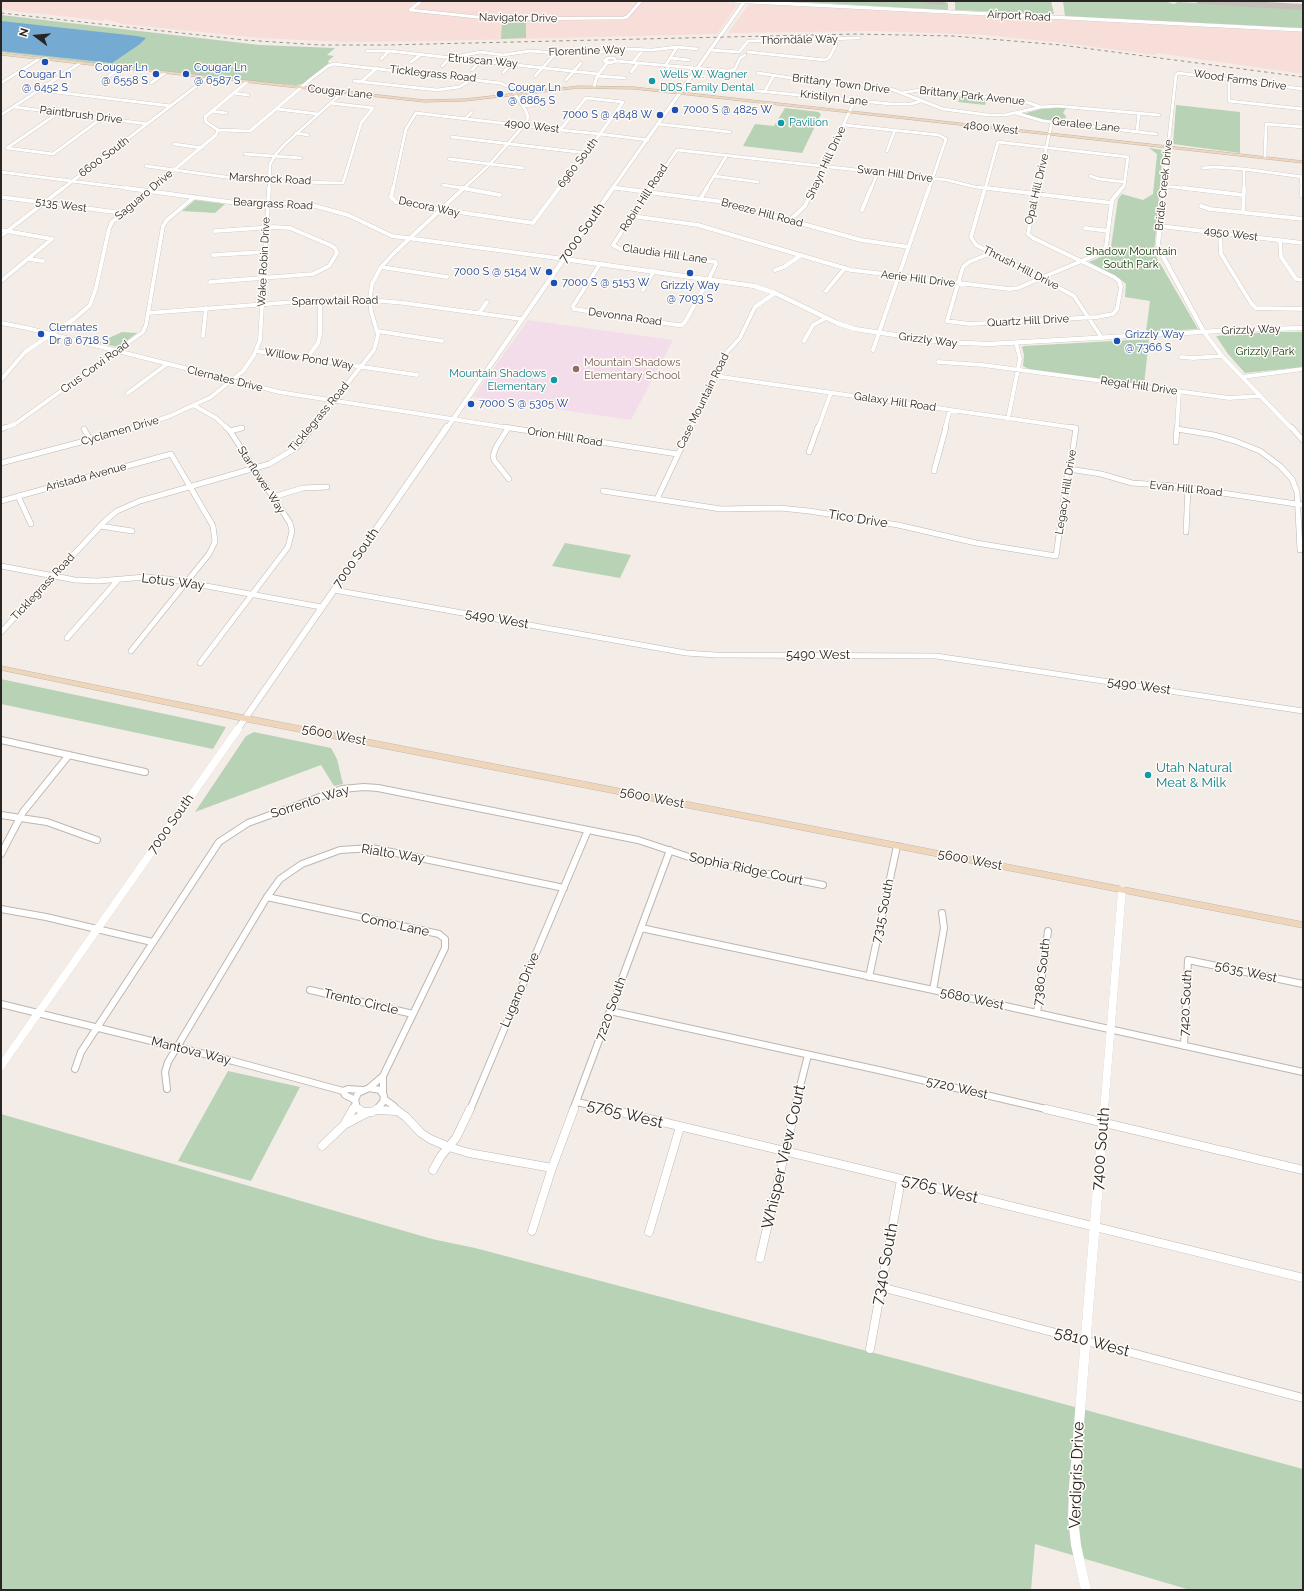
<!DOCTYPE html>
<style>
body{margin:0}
#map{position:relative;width:1304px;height:1591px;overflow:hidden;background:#f4ede7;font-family:Raleway,sans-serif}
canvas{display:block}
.frame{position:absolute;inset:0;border:2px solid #282624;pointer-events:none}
.north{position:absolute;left:16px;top:16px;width:40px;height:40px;-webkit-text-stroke:3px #fffbf7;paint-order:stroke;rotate:286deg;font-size:11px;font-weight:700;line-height:16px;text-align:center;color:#282624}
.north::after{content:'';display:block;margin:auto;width:14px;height:18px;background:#282624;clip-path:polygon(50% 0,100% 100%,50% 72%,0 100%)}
</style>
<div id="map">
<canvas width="1304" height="1591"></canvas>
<div class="frame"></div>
<div class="north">N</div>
</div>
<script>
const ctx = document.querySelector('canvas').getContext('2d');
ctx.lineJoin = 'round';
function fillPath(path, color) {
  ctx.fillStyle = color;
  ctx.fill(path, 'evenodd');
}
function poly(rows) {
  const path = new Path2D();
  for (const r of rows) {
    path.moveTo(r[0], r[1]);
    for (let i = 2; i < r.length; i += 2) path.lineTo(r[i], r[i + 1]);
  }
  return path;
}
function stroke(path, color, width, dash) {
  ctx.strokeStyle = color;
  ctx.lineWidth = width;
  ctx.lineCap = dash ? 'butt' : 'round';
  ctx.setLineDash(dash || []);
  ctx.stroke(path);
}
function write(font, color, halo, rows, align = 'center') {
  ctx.font = font + ' Raleway,sans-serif';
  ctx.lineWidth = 3;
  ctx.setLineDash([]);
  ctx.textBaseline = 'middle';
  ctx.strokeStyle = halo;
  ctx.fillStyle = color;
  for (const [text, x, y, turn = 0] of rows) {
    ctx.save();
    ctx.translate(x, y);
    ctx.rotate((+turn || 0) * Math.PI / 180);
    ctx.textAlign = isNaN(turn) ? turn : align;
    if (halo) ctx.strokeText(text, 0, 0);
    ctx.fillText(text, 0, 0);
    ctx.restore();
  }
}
const industrial = poly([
 [1,1,719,1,738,4,717,34,436,41,344,42,259,38,122,24,106,19,103,21,37,13,34,14,1,9],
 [754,4,1303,32,1303,74,1156,53,1155,55,1063,43,986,35,873,31,728,33,748,5]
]);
const education = poly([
 [528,320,673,340,631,420,473,397]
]);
const green = poly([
 [784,1,904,1,948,3,948,10],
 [955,1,1051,1,1054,14,955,10],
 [1063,1,1164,1,1174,4,1178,2,1303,9,1303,28,1065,16],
 [1,15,260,45,335,48,327,55,334,56,328,61,329,63,303,84,296,85,247,81,1,52],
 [502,21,526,21,526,38,501,39],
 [960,96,987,99,985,105,958,102],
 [1176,105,1240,112,1240,153,1173,144],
 [785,108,819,112,819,113,821,114,802,153,743,146,755,124,774,126],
 [1056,108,1066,108,1063,113,1066,116,1064,122,1040,119,1023,114,1041,109],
 [1149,148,1163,150,1154,253,1198,329,1146,332,1150,301,1125,297,1126,284,1119,278,1089,262,1105,255,1111,247,1118,199,1122,194,1143,200,1153,194,1157,154],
 [195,200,225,204,215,213,182,211],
 [122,332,137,333,118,347,98,343],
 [1270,332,1303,332,1303,367,1245,373,1228,354,1216,336],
 [1149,339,1144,385,1029,369,1023,366,1024,355,1022,347,1024,346],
 [565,543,631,555,620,578,552,566],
 [1,679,226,727,213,749,1,704],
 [254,732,331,748,337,759,343,784,334,786,321,765,195,812,246,736],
 [228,1071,300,1087,251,1181,178,1161],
 [1,1114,432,1239,475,1248,920,1365,1303,1469,1303,1590,1190,1590,1035,1544,1031,1590,1,1590]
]);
const water = poly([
 [1,21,137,36,146,38,140,44,112,63,1,51]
]);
const taxiway = poly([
 [923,1,946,1,947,2,942,5,928,4,923,1],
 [1194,1,1249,1,1303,4,1303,10,1199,4,1194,1]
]);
const minorFar4 = poly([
 [410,10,496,19,624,18,627,17,641,1],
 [410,10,421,1],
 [710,50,739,52],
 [367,51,389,51,598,74],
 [740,51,748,41,859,38],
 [748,52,825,60,829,58,836,45,834,39],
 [608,58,614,58,616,61,610,63,604,61,608,58],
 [671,58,689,60],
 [381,59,389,51],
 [616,61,728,71,735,69,740,58,745,55],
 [411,62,420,55],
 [633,62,643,50],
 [442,66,450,58,480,52,503,55,530,51,556,53,580,50,604,52,626,49,652,50,677,47,697,49],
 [665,66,677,47],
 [472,70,480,61],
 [631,72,638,63],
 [503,73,512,63],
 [758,73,798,79,876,86,894,90,943,109,988,115,1005,115,1041,107,1057,106,1159,115],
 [663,75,669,66],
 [535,76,556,53],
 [597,76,625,78],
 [106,78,121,68],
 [1229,79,1229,101,1303,109],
 [566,80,581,63],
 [354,81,437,90,459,87,473,79],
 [361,82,377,68],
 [1,83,39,59],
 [151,83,165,73],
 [594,87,597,76,608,62],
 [39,90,171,106],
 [748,90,891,104,911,104,921,101],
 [765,91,774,75],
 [233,93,248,95],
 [902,93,919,90,1023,101,1041,107],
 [330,103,373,108],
 [523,106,533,105],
 [14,107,148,124],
 [277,109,318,114],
 [211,111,226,113],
 [1016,113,1043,121,1156,134],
 [1,115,80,63],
 [465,119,472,112],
 [658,124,730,132],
 [844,125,939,135,946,139,929,189],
 [218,130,250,131,311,79,328,66,334,64,500,83,511,88,526,111,528,117,526,123,490,164,463,189],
 [560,130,600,134],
 [560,130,586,98,623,102,600,134],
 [1137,131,1139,113],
 [296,133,308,135],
 [600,134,648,140],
 [452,137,586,153],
 [174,144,202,148],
 [1168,147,1176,75,1178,73,1303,89],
 [7,148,53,154,102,118],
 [7,148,58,113],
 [887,151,895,130],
 [245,154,301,158],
 [1265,158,1266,124,1303,127],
 [449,159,523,168],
 [146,166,254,181,343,183,361,123,373,108],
 [1203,168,1213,167,1244,169,1303,177],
 [1,172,134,189],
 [714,176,758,182],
 [1090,176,1099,179,1124,182],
 [1301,177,1302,189],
 [443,185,468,189],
 [1163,186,1193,189],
 [614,188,625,189],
 [62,189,207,78],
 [151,189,216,135,218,130,206,122,205,117,247,82],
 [269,189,270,164,276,154,285,144,343,92],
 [393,189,406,129,416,113,560,130],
 [558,189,600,134],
 [650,189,677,150,947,180,975,187,996,189],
 [706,189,727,155],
 [813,189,855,100],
 [871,189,878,172],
 [985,189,998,142,1128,157,1124,186,1121,189],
 [1037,189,1052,122],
 [1244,189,1244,169]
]);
const minorFar3 = poly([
 [126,188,237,203,288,203,315,206,348,215,392,236,564,259],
 [393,188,391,197,396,202,404,204,533,223,559,188],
 [462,188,500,195],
 [617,188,724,202,861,240,909,247],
 [985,188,971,237,976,245,1041,278],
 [987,188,1112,203],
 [1184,188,1243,195],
 [1302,188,1302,196],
 [1,197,122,213],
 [701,198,707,188],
 [1201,206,1210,209,1303,219],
 [862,210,871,188],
 [1243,212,1244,188],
 [632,216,698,225,851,270,1009,289,1018,288,1041,278],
 [790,220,805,206,813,188],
 [1160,226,1303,243],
 [1085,228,1108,231],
 [1,230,52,239,1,281],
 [1220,233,1221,254,1251,303,1256,308,1303,309],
 [1,236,63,188],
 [1280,240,1281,257,1296,279,1303,280],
 [991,253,969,262,963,267,947,321,970,324,1097,317,1113,314,1117,309,1121,287,1119,281,1114,277,1033,238,1028,234,1037,188],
 [213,255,264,252],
 [29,259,43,261],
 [600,264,573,306,574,309,677,325,682,325,685,322,709,279,716,264,715,262,620,249,613,245,650,188],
 [381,267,447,277],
 [775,270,784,267,801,255],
 [1041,278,1074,296,1102,338],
 [1041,278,1096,255,1104,250,1106,246,1112,200,1122,188],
 [210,282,313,274,329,266,337,253,335,248,330,245,290,228,274,227,215,231],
 [643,290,654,271],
 [826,291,845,268],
 [148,313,320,300,360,299,404,303,521,319],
 [479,313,487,302],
 [1,323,27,328,279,392,510,428],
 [377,331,442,341],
 [1204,332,1222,356,1291,428],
 [203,336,206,308],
 [804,341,813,325,826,318],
 [873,350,929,188],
 [256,351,417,375],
 [1181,357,1193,358,1222,356],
 [307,358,318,343,320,334,320,300],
 [938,362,983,365,1229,398,1260,396],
 [715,376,1076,428],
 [1242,377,1303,369],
 [1,380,25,352,74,319,90,305,96,288,109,229,112,222,152,188],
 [128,393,167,364],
 [195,406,216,418,227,428],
 [1008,419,1020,359,1016,343],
 [4,428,15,424,143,332,146,325,163,226,167,220,194,197],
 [134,428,170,416,211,397,243,371,254,355,260,340,269,188],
 [312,428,374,350,378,335,371,311,370,297,372,284,381,267,395,252,464,188],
 [691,428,727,352,740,338,755,307,775,293],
 [818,428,831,393],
 [945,428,950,410],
 [1177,428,1179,392]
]);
const minorFar2 = poly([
 [504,427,677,454],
 [1291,427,1303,440],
 [508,428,496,447,493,456,494,460,509,479],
 [1,429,6,427],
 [84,429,90,439],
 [1177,429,1214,435,1235,441,1260,451,1280,466,1292,479,1297,492,1300,550],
 [230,431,242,428],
 [1176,442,1177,427],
 [809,452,818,427],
 [1,463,138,427],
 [1069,469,1101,474,1132,483,1175,486,1303,505],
 [934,471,946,427],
 [603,491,721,509,780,508,809,511,898,525,976,543,1056,556,1067,476,1071,462,1076,428,1069,427],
 [18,496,31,524],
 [273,497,303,488,327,487],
 [657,499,691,427],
 [1,501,171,454,213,526,215,542,209,554,131,651],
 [100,526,132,531],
 [1186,532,1188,488],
 [1,566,75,580,98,581,145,577,168,579,321,607],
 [334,590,686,653,716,655,936,656,1303,711],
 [1,632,105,521,117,511,140,501,269,464,296,448,313,427],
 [67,638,118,580],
 [200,663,288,547,292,531,290,523,230,431,226,427]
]);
const minorFar1 = poly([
 [1,740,145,772],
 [1,815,47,822,97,840],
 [1,854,23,812,69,755],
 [267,897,439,934,445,939,445,948,383,1076,383,1093],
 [1,909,46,917,152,942],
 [641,928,933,990,1303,1072],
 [869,977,897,846],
 [310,990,413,1014],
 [933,990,944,928,942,913],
 [1,1004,233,1061,343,1091,348,1089,362,1090],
 [610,1011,883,1071,1050,1110],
 [1037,1013,1048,931],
 [1184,1046,1188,960,1303,984],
 [75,1069,81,1052,219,842,248,823,342,789,364,787,378,788,638,840,698,860,823,885],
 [369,1088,383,1076],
 [167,1089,165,1072,168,1062,267,897,280,879,302,864,340,850,372,848,564,888],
 [343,1091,345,1095,355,1100],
 [384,1099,394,1106,396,1110],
 [577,1102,612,1110],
 [352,1110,355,1105],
 [361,1110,357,1108,355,1100,358,1093,369,1088,380,1090,384,1096,383,1102,376,1110],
 [377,1110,384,1110],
 [470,1110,588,830],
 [573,1110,670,850],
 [794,1110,808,1055]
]);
const minor = poly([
 [359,1109,363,1112,372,1112,377,1109],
 [395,1109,406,1117,421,1133,430,1139,449,1147,469,1153,552,1168],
 [608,1109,864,1170,1303,1278],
 [1046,1109,1303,1170],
 [377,1110,396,1111],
 [344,1125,353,1109],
 [322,1146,344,1125,367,1113],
 [433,1170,441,1156,456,1138,470,1109],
 [532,1231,552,1168,574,1109],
 [649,1232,680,1127],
 [760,1258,795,1109],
 [881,1287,1303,1398],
 [870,1349,901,1180]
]);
const tertiaryFar4 = poly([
 [734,1,1303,30],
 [612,189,744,2],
 [1164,189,1168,147]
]);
const tertiaryFar3 = poly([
 [1164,188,1158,243,1159,249,1204,332],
 [564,259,754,286,775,293,837,323,855,329,942,342,989,344,1236,330,1303,328],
 [447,428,613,188]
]);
const tertiaryFar2 = poly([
 [237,730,447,427]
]);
const tertiaryFar1 = poly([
 [1,1066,238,729],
 [1104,1110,1122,890]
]);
const tertiary = poly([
 [1086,1590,1076,1545,1073,1517,1074,1487,1104,1109]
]);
const secondary = poly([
 [1,53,424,100,465,99,579,86,634,87,1303,161,1303,163,634,89,579,88,465,101,424,102,1,55,1,53],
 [1,666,233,713,1303,922,1303,928,233,719,1,670,1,666]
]);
const rail = poly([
 [1,13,244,40,320,45,386,45,854,34,953,36,1061,45,1303,77]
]);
const markers = [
 [45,62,4,"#1a4fb4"],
 [156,74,4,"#1a4fb4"],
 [186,74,4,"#1a4fb4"],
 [652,81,4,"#0f9aa8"],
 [500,94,4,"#1a4fb4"],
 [675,110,4,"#1a4fb4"],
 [660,115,4,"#1a4fb4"],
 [781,123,4,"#0f9aa8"],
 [549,272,4,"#1a4fb4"],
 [690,273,4,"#1a4fb4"],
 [554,283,4,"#1a4fb4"],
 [41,334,4,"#1a4fb4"],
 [1117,341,4,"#1a4fb4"],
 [576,369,4,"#8d6e63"],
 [554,380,4,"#0f9aa8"],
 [471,404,4,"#1a4fb4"],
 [1148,775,4,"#0f9aa8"]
];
const farStreetnames = [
 ["Airport Road",1019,16,3],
 ["Navigator Drive",518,18,1],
 ["Thorndale Way",799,40,-1],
 ["Florentine Way",587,51,-2],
 ["Etruscan Way",483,61,5],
 ["Ticklegrass Road",433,74,6],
 ["Wood Farms Drive",1240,80,8],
 ["Brittany Town Drive",841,84,7],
 ["Cougar Lane",340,92,6],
 ["Brittany Park Avenue",972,96,6],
 ["Kristilyn Lane",834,98,7],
 ["Paintbrush Drive",81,115,7],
 ["Geralee Lane",1086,125,6],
 ["4900 West",532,126,7],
 ["4800 West",991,128,6],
 ["6600 South",104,157,-37],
 ["6960 South",578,163,-53],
 ["Shayn Hill Drive",826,163,-65],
 ["Swan Hill Drive",895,174,7],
 ["Marshrock Road",270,179,3],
 ["Bridle Creek Drive",1164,185,-84],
 ["Opal Hill Drive",1037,189,-77],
 ["Saguaro Drive",144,195,-40],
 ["Robin Hill Road",644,198,-57],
 ["Beargrass Road",273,204,3],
 ["5135 West",61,205,8],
 ["Decora Way",429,207,12],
 ["Breeze Hill Road",762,213,15],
 ["4950 West",1231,234,7],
 ["Claudia Hill Lane",665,254,8],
 ["Wake Robin Drive",264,262,-87],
 ["Thrush Hill Drive",1021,268,27],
 ["Aerie Hill Drive",918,279,7],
 ["Sparrowtail Road",335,301,-1],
 ["Devonna Road",625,317,8],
 ["Quartz Hill Drive",1028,321,-3],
 ["Grizzly Way",1251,330,-2],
 ["Grizzly Way",928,340,7],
 ["Willow Pond Way",309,359,9],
 ["Crus Corvi Road",95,367,-36],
 ["Clernates Drive",225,379,14],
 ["Regal Hill Drive",1139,386,8],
 ["Case Mountain Road",703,401,-64],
 ["Galaxy Hill Road",895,402,8],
 ["Ticklegrass Road",319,417,-50],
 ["Cyclamen Drive",120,431,-16],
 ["Orion Hill Road",565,437,9],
 ["Aristada Avenue",86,477,-15],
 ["Starflower Way",261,480,57],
 ["Evan Hill Road",1186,489,6],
 ["Legacy Hill Drive",1066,492,-81],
 ["Ticklegrass Road",43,587,-47]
];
const farTransitnames = [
 ["Cougar Ln",148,68,"right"],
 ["@ 6558 S",148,81,"right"],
 ["Cougar Ln",194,68],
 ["@ 6587 S",194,81],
 ["Cougar Ln",45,75,"center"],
 ["@ 6452 S",45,88,"center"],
 ["Cougar Ln",508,88],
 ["@ 6865 S",508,101],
 ["7000 S @ 4825 W",683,110],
 ["7000 S @ 4848 W",652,115,"right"],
 ["7000 S @ 5154 W",541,272,"right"],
 ["7000 S @ 5153 W",562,283],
 ["Grizzly Way",690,286,"center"],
 ["@ 7093 S",690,299,"center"],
 ["Clernates",49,328],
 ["Dr @ 6718 S",49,341],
 ["Grizzly Way",1125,335],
 ["@ 7366 S",1125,348],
 ["7000 S @ 5305 W",479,404]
];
const farCulturenames = [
 ["Wells W. Wagner",660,75],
 ["DDS Family Dental",660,88],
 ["Pavilion",789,123],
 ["Mountain Shadows",546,374,"right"],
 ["Elementary",546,387,"right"]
];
const farParknames = [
 ["Shadow Mountain",1131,252],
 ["South Park",1131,265],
 ["Grizzly Park",1265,352]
];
const farEducationnames = [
 ["Mountain Shadows",584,363],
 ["Elementary School",584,376]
];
const streetNames = [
 ["7000 South",582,233,-55],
 ["Tico Drive",858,519,9],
 ["7000 South",356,558,-55],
 ["Lotus Way",173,582,7],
 ["5490 West",497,619,10],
 ["5490 West",818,655],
 ["5490 West",1139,686,8],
 ["5600 West",334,735,11],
 ["5600 West",652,798,11],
 ["Sorrento Way",310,802,-18],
 ["7000 South",171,824,-55],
 ["Rialto Way",393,854,9],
 ["5600 West",970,860,11],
 ["Sophia Ridge Court",746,869,12],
 ["7315 South",883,911,-78],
 ["Como Lane",395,925,12],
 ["7380 South",1042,972,-83],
 ["5635 West",1246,972,12],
 ["Lugano Drive",520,990,-67],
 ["5680 West",972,999,12],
 ["Trento Circle",361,1002,13],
 ["7420 South",1186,1003,-87],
 ["7220 South",611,1009,-70],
 ["Mantova Way",191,1051,14],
 ["5720 West",957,1088,13]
];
const cultureNames = [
 ["Utah Natural",1156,768],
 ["Meat & Milk",1156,783]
];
const nearStreetnames = [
 ["5765 West",625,1114,14],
 ["7400 South",1101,1149,-85],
 ["Whisper View Court",784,1157,-77],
 ["5765 West",940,1189,14],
 ["7340 South",885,1264,-79],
 ["5810 West",1092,1342,15],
 ["Verdigris Drive",1077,1475,-88]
];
fillPath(industrial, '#f8ded9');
fillPath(education, '#f3ddeb');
fillPath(green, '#b7d2b5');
fillPath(water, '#75abd2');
fillPath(taxiway, '#c5bfba');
stroke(minorFar4, '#bdb6b1', 3.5);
stroke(minorFar3, '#bdb6b1', 4.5);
stroke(minorFar2, '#bdb6b1', 6);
stroke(minorFar1, '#bdb6b1', 8);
stroke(minor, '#bdb6b1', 9);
stroke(tertiaryFar4, '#bdb6b1', 4);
stroke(tertiaryFar3, '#bdb6b1', 5);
stroke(tertiaryFar2, '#bdb6b1', 7);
stroke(tertiaryFar1, '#bdb6b1', 8);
stroke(tertiary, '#bdb6b1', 10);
stroke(secondary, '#bdb6b1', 1);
stroke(minorFar4, '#fff', 3);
stroke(minorFar3, '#fff', 4);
stroke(minorFar2, '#fff', 5);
stroke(minorFar1, '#fff', 6);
stroke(minor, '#fff', 8);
stroke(tertiaryFar4, '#fff', 3.5);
stroke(tertiaryFar3, '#fff', 4.5);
stroke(tertiaryFar2, '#fff', 6);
stroke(tertiaryFar1, '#fff', 8);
stroke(tertiary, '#fff', 10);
fillPath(secondary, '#efd6bb');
stroke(rail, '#96918d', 1, [3.5, 3.5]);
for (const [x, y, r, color] of markers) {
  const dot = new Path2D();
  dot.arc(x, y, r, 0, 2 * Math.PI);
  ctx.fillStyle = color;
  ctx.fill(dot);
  stroke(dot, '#fffbf7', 1.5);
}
write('11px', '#282624', '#fffbf7', farStreetnames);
write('11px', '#164399', '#fffbf7', farTransitnames, 'left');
write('11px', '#0d838f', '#fffbf7', farCulturenames, 'left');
write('11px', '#09380a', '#fffbf7', farParknames);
write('11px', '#785e54', '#fffbf7', farEducationnames, 'left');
write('13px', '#282624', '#fffbf7', streetNames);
write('13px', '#0d838f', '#fffbf7', cultureNames, 'left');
write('16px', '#282624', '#fffbf7', nearStreetnames);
</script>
